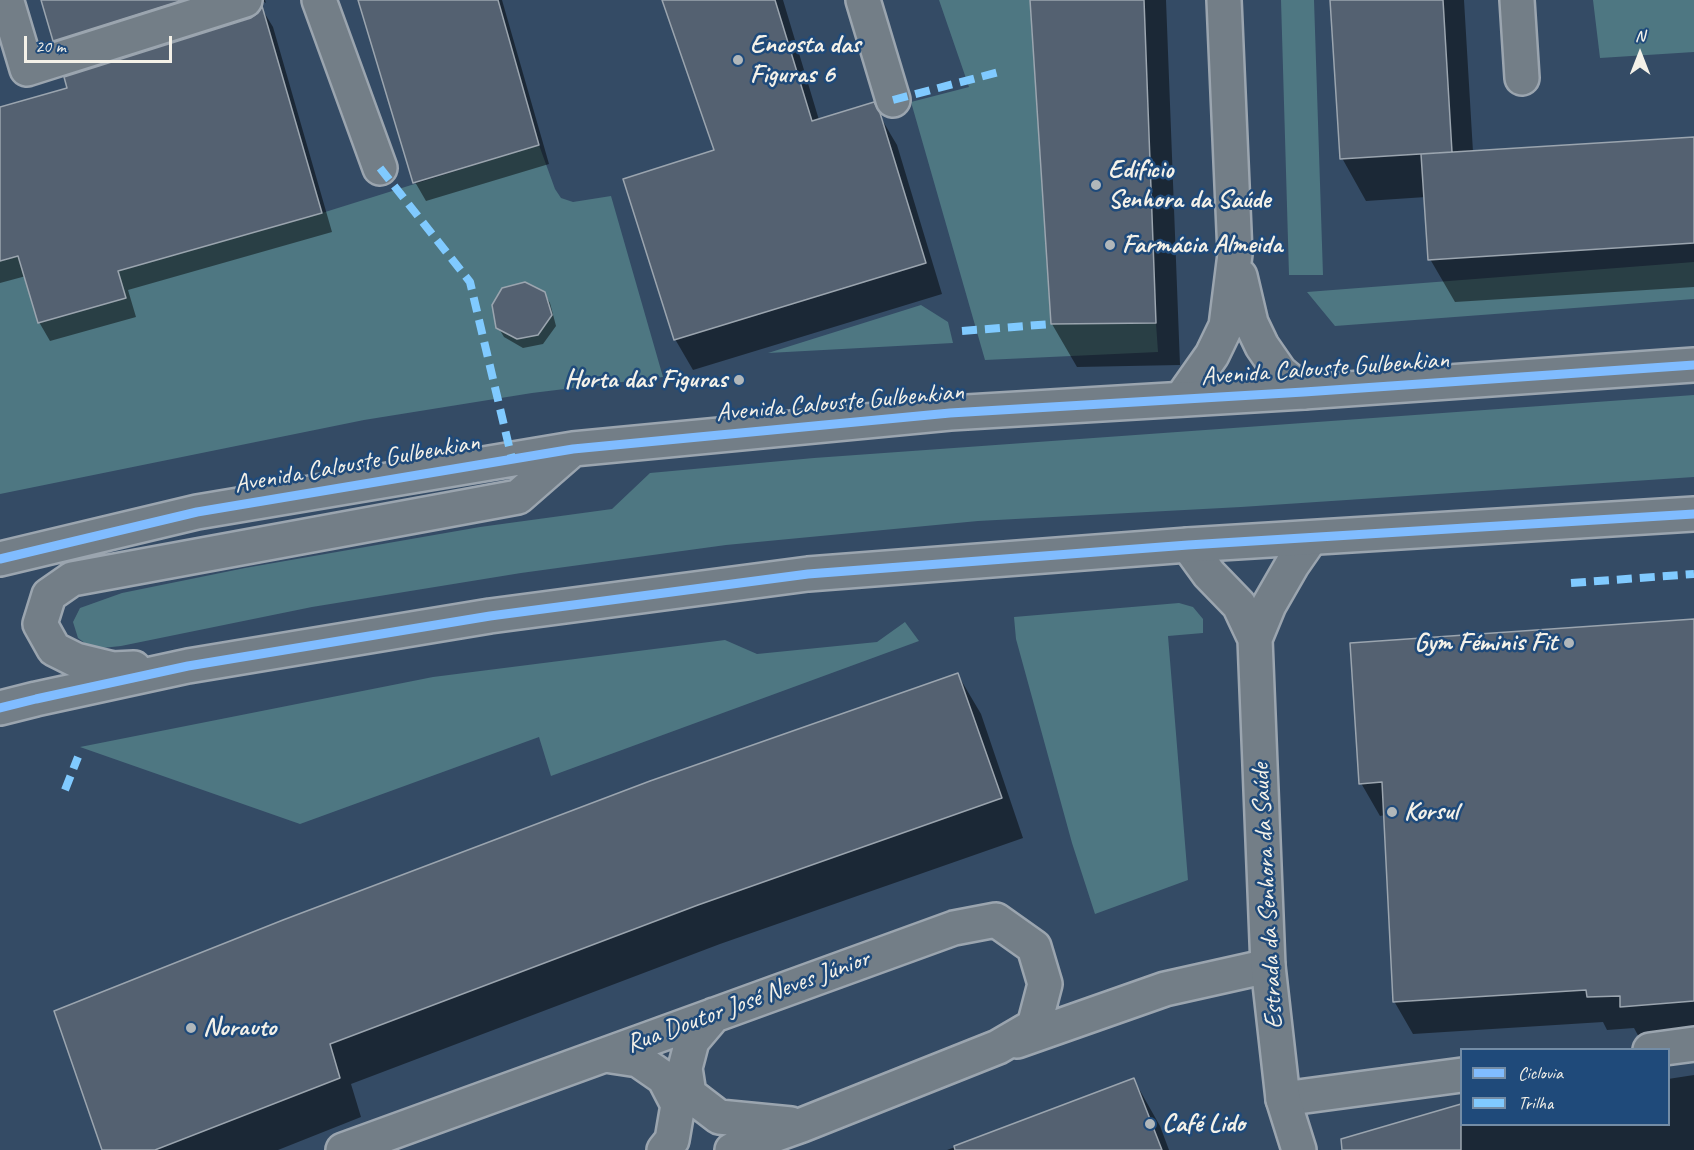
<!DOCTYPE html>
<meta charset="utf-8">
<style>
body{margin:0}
#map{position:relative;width:1694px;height:1150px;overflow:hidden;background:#344b65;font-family:Caveat,sans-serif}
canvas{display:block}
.legend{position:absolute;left:1460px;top:1048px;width:210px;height:78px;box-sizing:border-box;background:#1f4a7a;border:2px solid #748da6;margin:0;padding:8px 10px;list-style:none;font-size:18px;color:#f4f1e8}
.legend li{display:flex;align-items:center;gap:12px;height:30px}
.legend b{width:30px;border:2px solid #748da6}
.north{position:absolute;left:1610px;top:24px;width:60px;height:60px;-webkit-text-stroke:4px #1f4a7a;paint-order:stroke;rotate:0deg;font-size:16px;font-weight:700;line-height:24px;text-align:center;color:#f4f1e8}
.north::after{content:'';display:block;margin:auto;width:21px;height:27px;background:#f4f1e8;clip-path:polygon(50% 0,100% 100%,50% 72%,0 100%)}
.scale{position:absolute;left:24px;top:36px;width:148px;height:27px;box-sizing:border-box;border:3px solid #f4f1e8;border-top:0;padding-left:8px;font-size:18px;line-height:21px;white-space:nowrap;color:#f4f1e8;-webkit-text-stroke:4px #1f4a7a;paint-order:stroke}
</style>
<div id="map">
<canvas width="1694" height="1150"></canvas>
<ul class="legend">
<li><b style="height:8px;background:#80bcff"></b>Ciclovia</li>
<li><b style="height:8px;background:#80caff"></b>Trilha</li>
</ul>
<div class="north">N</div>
<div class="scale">20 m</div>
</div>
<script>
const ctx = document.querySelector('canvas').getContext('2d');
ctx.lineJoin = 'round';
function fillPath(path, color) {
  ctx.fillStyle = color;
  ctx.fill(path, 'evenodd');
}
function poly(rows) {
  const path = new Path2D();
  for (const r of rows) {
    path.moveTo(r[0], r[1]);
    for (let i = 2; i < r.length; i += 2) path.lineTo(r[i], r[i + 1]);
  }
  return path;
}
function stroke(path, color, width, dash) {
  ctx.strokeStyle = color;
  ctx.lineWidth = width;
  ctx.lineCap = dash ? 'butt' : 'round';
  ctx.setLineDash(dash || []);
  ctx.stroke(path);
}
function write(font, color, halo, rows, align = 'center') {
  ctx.font = font + ' Caveat,sans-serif';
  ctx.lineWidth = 5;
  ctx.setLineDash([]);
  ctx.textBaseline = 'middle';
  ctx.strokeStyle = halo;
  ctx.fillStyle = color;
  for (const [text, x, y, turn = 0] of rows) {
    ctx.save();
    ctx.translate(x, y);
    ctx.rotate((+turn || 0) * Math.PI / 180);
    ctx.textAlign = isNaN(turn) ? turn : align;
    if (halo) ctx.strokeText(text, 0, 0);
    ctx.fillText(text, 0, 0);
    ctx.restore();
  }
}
const green = poly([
 [939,0,1030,0,1051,324,1156,323,1158,352,985,360,911,102,969,87],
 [1281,0,1314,0,1323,275,1289,275],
 [1593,0,1694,0,1694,52,1600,58],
 [539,145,555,189,561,198,573,202,611,196,663,377,532,393,364,420,0,494,0,261,18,256,38,323,126,298,118,271,322,213],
 [1694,262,1694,299,1335,326,1307,292],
 [921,305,948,322,953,343,768,353],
 [1694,395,1694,477,1241,507,978,521,726,545,521,573,312,607,121,646,93,649,78,638,73,622,80,608,122,593,245,568,480,527,612,509,650,473,814,458],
 [1179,603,1193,607,1203,619,1203,633,1168,636,1188,880,1095,914,1072,843,1016,639,1014,617],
 [905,622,919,641,551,776,539,737,300,824,80,747,433,677,725,640,757,654,877,642]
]);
const shadow = poly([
 [43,0,265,0,266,3,261,0,66,60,55,40],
 [359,0,502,0,549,164,426,201,415,182],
 [663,0,783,0,819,120,873,104,891,135,897,145,942,294,693,370,675,339,716,151],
 [1031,0,1166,0,1180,365,1077,367,1052,324],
 [1332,0,1464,0,1473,152,1694,139,1694,287,1455,302,1430,259,1426,197,1366,201,1342,158],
 [262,9,273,27,332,232,128,290,136,317,50,341,39,322,26,276,0,283,0,109,69,89,251,19],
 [544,293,550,303,556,326,543,344,523,348,504,337,498,327],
 [1694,621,1694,1035,1640,1039,1634,1028,1607,1030,1603,1022,1413,1034,1394,1001,1385,815,1380,816,1361,783],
 [958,675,981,714,1023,838,720,944,351,1084,361,1117,278,1150,104,1150],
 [1694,1075,1694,1150,1362,1150,1441,1111,1462,1109,1462,1124,1668,1124,1668,1079],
 [1134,1080,1160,1126,1169,1150,947,1150]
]);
const building = poly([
 [41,0,183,0,53,41,41,0],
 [358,0,498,0,539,145,413,183,358,0],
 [662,0,775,0,812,121,874,102,880,113,926,263,674,340,623,179,714,150,662,0],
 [1030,0,1144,0,1156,323,1051,324,1030,0],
 [1330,0,1443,0,1452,152,1340,159,1330,0],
 [262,6,322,213,118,271,126,298,38,323,18,256,0,261,0,107,67,88,64,77,251,18,258,13,262,6],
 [1694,137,1694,243,1428,260,1421,154,1694,137],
 [525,282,545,292,552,315,538,335,517,339,496,328,492,305,502,288,525,282],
 [1694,619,1694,1001,1620,1007,1620,996,1587,997,1586,990,1393,1002,1382,782,1359,784,1350,643,1694,619],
 [958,673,1002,798,698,905,330,1044,340,1078,155,1150,102,1150,54,1011,283,920,650,781,958,673],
 [1134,1078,1162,1150,955,1150,954,1146,1134,1078],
 [1461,1104,1461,1150,1342,1150,1341,1139,1461,1104]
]);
const minor = poly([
 [319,0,380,168],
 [863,0,893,100],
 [1517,0,1522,78],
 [0,5,7,2,27,69,245,0],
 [714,1015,692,1041,685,1068,689,1094,719,1117,791,1124],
 [1017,1041,1165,989,1268,966],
 [1650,1050,1694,1044],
 [605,1055,638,1060,664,1078,678,1105,672,1140,664,1150],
 [1283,1099,1462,1075],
 [343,1150,954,928,996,920,1034,947,1045,984,1034,1026,998,1047,802,1125,732,1150]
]);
const tertiary = poly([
 [1240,276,1251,323,1262,346,1280,372,1304,392],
 [1181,399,1212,355,1226,326,1235,254,1224,0],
 [1188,545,1209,574,1239,605,1255,639,1268,966,1283,1099,1299,1150],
 [1255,639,1269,605,1292,565,1310,539]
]);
const primary = poly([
 [0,559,197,512,573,449,950,413,1304,392,1694,365],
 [134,668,113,669,76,660,54,649,40,624,49,595,72,579,518,497,573,449],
 [0,708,36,699,188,666,490,616,808,574,1188,545,1694,514]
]);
const quiet = poly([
 [893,100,999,72],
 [380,168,470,282,512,459],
 [962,331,1051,324],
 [1571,583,1694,574],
 [65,790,78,757]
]);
const cycleway = poly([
 [0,559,197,512,573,449,950,413,1304,392,1694,365],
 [0,708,36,699,188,666,490,616,808,574,1188,545,1694,514]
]);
const markers = [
 [738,60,6,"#b1b7ba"],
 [1096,185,6,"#b1b7ba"],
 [1110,245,6,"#b1b7ba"],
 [739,380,6,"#b1b7ba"],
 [1569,643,6,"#b1b7ba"],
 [1392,812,6,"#b1b7ba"],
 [191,1028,6,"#b1b7ba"],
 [1150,1124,6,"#b1b7ba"]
];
const poiNames = [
 ["Encosta das",750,45],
 ["Figuras 6",750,75],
 ["Edificio",1108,170],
 ["Senhora da Saúde",1108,200],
 ["Farmácia Almeida",1122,245],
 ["Horta das Figuras",727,380,"right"],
 ["Gym Féminis Fit",1557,643,"right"],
 ["Korsul",1404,812],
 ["Norauto",203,1028],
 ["Café Lido",1162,1124]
];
const streetNames = [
 ["Avenida Calouste Gulbenkian",1325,369,-4],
 ["Avenida Calouste Gulbenkian",840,403,-5],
 ["Avenida Calouste Gulbenkian",357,464,-10],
 ["Estrada da Senhora da Saúde",1268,896,-93],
 ["Rua Doutor José Neves Júnior",748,1002,-20]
];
fillPath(green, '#4e7782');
fillPath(shadow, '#0007');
fillPath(building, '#546171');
stroke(building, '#9ba5af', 1.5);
stroke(minor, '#9ba5af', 38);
stroke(tertiary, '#9ba5af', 38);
stroke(primary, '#9ba5af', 38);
stroke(minor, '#737e87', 33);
stroke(tertiary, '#737e87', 33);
stroke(primary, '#737e87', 33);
stroke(quiet, '#80caff', 8, [15, 8]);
stroke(cycleway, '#80bcff', 9);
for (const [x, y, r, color] of markers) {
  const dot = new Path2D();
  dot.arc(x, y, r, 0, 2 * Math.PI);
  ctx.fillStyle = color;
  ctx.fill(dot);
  stroke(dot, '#1f4a7a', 2);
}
write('bold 26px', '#f4f1e8', '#1f4a7a', poiNames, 'left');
write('26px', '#f4f1e8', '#1f4a7a', streetNames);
</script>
